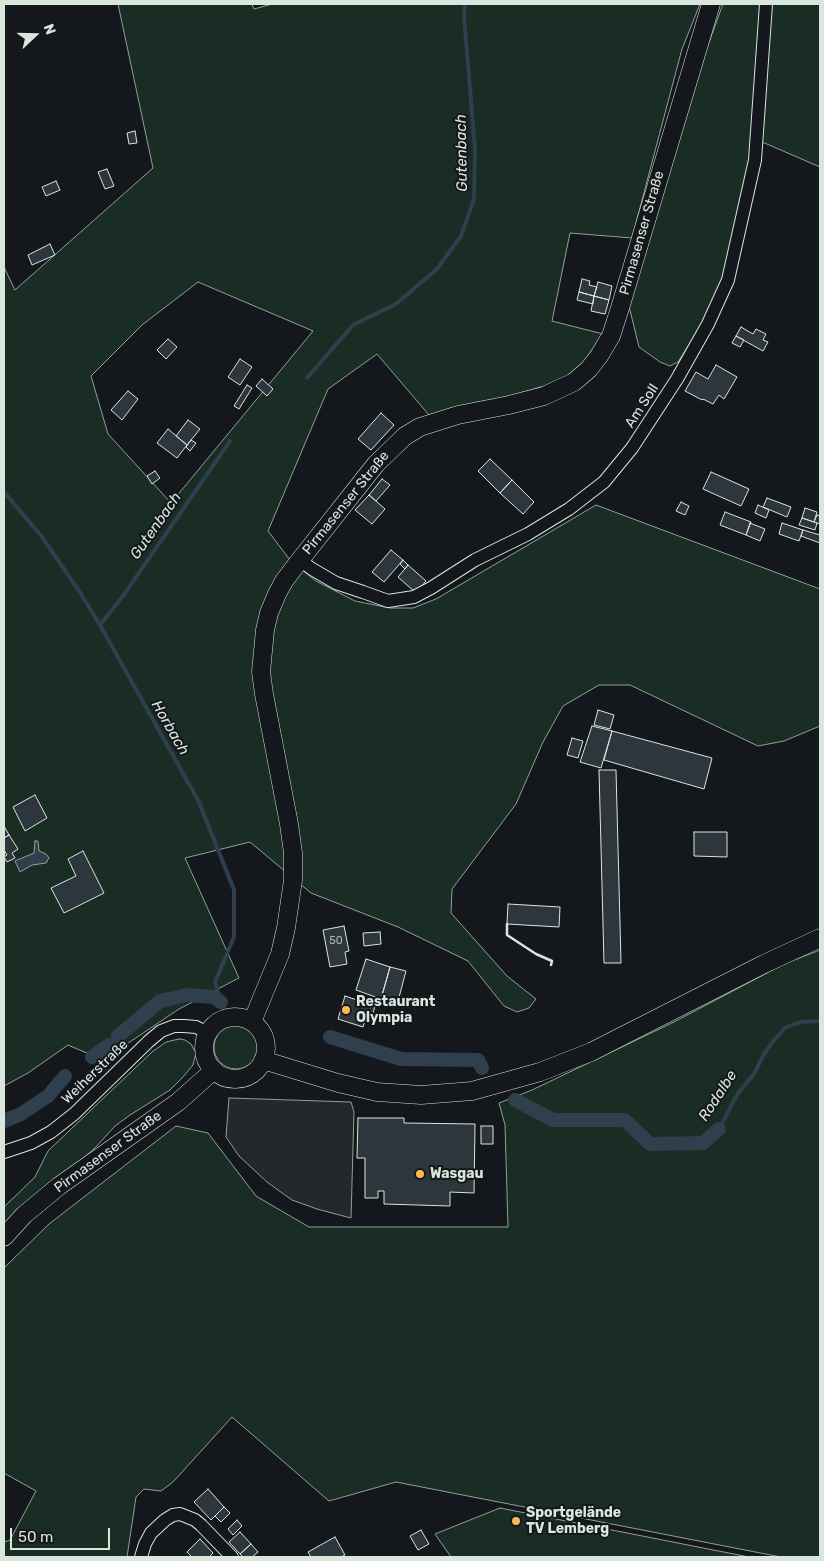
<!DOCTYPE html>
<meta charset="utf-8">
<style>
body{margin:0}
#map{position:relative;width:824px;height:1561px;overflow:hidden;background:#14181c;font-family:Rubik,sans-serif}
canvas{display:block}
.frame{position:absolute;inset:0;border:5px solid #d8e6dc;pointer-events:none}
.north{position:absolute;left:10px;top:10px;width:50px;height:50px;-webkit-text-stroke:4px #14181c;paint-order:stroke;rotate:69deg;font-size:14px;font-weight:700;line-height:20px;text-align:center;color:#d8e6dc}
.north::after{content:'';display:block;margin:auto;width:18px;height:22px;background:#d8e6dc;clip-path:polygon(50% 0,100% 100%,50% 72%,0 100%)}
.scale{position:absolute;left:10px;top:1528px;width:100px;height:22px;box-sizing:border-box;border:2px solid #d8e6dc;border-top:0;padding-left:6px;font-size:15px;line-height:18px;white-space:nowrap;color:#d8e6dc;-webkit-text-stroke:4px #14181c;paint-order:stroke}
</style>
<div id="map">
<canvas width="824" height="1561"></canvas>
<div class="frame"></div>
<div class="north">N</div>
<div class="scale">50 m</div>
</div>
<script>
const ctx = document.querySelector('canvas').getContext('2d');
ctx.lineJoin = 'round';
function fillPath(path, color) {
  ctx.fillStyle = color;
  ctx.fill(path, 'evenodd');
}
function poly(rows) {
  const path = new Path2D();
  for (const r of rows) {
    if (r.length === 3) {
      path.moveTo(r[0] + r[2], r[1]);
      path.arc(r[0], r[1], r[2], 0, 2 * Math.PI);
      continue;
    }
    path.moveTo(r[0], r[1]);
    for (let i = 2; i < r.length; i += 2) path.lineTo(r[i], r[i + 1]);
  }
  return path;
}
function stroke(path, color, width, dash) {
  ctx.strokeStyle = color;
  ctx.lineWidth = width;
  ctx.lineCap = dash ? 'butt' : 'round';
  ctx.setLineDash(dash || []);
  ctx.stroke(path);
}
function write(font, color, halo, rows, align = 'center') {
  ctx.font = font + ' Rubik,sans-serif';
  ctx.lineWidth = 4;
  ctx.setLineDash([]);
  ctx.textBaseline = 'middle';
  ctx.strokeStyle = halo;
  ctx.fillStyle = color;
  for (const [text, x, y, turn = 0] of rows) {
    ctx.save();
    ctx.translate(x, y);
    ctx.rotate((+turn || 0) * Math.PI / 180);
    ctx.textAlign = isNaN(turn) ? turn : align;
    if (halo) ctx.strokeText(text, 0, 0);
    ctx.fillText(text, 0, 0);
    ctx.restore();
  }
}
const green = poly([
 [118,4,252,4,254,9,272,4,700,4,682,49,632,238,570,233,552,321,603,334,582,364,561,381,510,396,464,405,429,415,377,354,328,389,268,531,290,560,316,581,355,601,390,608,413,608,436,599,596,505,820,589,820,726,784,741,758,746,630,685,599,685,563,706,543,742,516,804,452,889,451,913,507,976,536,999,529,1008,517,1012,504,1006,468,961,398,927,311,893,250,842,185,858,239,978,179,1009,103,1060,68,1045,28,1073,4,1086,4,267,15,290,153,168,118,4],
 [198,282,313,331,171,503,108,434,91,376,142,325,198,282],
 [723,4,820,4,820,167,753,138,750,159,724,280,705,319,678,362,670,366,660,362,639,347,629,306,708,45,723,4],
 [820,950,820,1557,781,1557,396,1482,329,1501,232,1417,173,1482,161,1491,144,1489,136,1497,127,1557,4,1557,4,1542,10,1540,36,1491,4,1473,4,1268,49,1224,176,1126,208,1133,256,1196,309,1227,508,1227,505,1125,499,1103,532,1090,674,1022,784,964,820,950],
 [236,1047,22],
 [179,1039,185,1040,191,1044,196,1053,193,1065,183,1077,170,1090,130,1115,115,1126,94,1149,4,1226,4,1207,35,1177,48,1151,152,1052,166,1042,179,1039],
 [500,1508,749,1557,451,1557,435,1534,500,1508]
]);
const parking = poly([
 [229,1098,351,1102,354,1112,351,1218,317,1209,292,1200,267,1182,239,1156,226,1137,229,1098]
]);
const water = poly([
 [35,841,38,841,39,851,46,854,49,858,46,863,32,865,20,872,15,861,34,853,35,841]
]);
const stream = poly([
 [307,378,353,325,396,304,437,269,461,236,474,199,475,150,464,16,465,4],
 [4,492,42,537,79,591,100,625,199,802,234,890,234,937,215,982,221,1002],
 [100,625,123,596,230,441],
 [719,1129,738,1093,754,1074,764,1054,774,1040,785,1028,800,1022,820,1021]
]);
const canal = poly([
 [118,1036,160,1001,187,995,213,997,221,1002],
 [330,1037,401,1059,478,1060,482,1068],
 [92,1057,109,1045],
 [515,1100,553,1120,625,1120,650,1144,703,1143,719,1129],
 [4,1121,21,1114,48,1096,65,1076]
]);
const building = poly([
 [135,131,137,143,129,144,127,133,135,131],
 [107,169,114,186,105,189,98,172,107,169],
 [56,181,60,190,46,196,42,187,56,181],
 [50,244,55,255,32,265,28,255,50,244],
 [582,279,590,281,589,285,597,287,594,296,579,292,582,279],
 [598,282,612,286,609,300,594,296,598,282],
 [579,292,594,296,593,304,577,300,579,292],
 [594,296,609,300,605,314,591,311,594,296],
 [741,327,753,334,756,329,766,334,763,340,768,342,763,351,736,336,741,327],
 [736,336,744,340,740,347,732,343,736,336],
 [168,339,177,347,166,359,157,350,168,339],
 [240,359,252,367,240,385,228,377,240,359],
 [716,365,737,377,724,399,719,395,713,404,703,399,702,400,685,391,696,372,708,379,716,365],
 [262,379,273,389,267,396,256,386,262,379],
 [247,385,252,388,239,409,234,406,247,385],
 [128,391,138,399,122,420,111,410,128,391],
 [381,413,394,425,371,450,358,439,381,413],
 [188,420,200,429,187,445,176,436,188,420],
 [168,429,187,445,177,458,157,443,168,429],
 [191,440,196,443,190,451,186,447,191,440],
 [490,459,512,480,500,493,478,471,490,459],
 [155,471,160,478,152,484,147,476,155,471],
 [711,472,749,489,741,506,703,489,711,472],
 [382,479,390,485,376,501,369,495,382,479],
 [512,480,534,502,523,514,500,493,512,480],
 [369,495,385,509,372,524,355,510,369,495],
 [767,498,791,507,787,517,763,507,767,498],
 [681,502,689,506,685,515,676,511,681,502],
 [758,505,769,510,766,518,755,513,758,505],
 [805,508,817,512,814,522,802,518,805,508],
 [725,512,751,522,746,535,720,525,725,512],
 [817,515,820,516,820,524,814,522,817,515],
 [802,518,817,523,815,530,799,525,802,518],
 [750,523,765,529,760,541,746,535,750,523],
 [782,523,803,530,799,541,779,534,782,523],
 [803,530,820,535,820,543,801,536,803,530],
 [391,550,403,560,384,582,372,572,391,550],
 [403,560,408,565,405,569,400,564,403,560],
 [408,565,426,581,416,593,398,577,408,565],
 [598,710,614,715,610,729,594,725,598,710],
 [592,726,612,731,601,768,580,762,592,726],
 [612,731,712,758,704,789,604,760,612,731],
 [572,738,583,741,578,758,567,755,572,738],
 [599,770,616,770,621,963,604,963,599,770],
 [35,795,47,818,25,831,13,807,35,795],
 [4,826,9,835,4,838,4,826],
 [694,832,727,832,727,857,694,856,694,832],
 [9,835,18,849,12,853,15,858,7,862,4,857,7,855,4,850,4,838,9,835],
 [83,851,104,893,64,913,51,888,76,876,68,859,83,851],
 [508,904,560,907,559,927,507,924,508,904],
 [344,926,349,951,345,952,347,964,330,967,323,930,344,926],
 [380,932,381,944,364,946,363,933,380,932],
 [366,959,390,967,381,999,356,990,366,959],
 [390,967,406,971,397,1005,381,999,390,967],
 [345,996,375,1006,372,1017,367,1015,363,1027,338,1019,345,996],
 [358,1118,404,1118,404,1123,475,1124,474,1193,450,1192,450,1206,384,1204,384,1191,378,1191,378,1198,365,1198,365,1158,357,1158,358,1118],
 [481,1126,493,1126,493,1144,481,1144,481,1126],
 [208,1489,224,1507,211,1520,194,1502,208,1489],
 [224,1507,230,1513,221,1522,215,1516,224,1507],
 [237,1520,242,1526,233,1535,228,1529,237,1520],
 [421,1530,429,1544,418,1550,410,1536,421,1530],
 [240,1532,251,1544,240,1554,229,1542,240,1532],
 [335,1537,345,1555,341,1557,311,1557,308,1552,335,1537],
 [200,1539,213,1553,209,1557,192,1557,187,1552,200,1539],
 [251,1544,258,1552,252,1557,243,1557,240,1554,251,1544]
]);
const street = poly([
 [300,560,312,569,336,583,363,592,388,601,414,597,431,588,475,560,528,534,569,509,604,482,632,448,677,379,708,324,728,280,755,160,766,4],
 [4,1152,31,1143,51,1132,74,1114,149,1041,161,1031,174,1026,184,1026,196,1027,208,1033],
 [141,1557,145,1544,151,1533,165,1520,173,1515,180,1514,195,1520,201,1525,232,1557]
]);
const secondary = poly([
 [235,1048,31],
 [252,1022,280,954,286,928,293,880,293,853,289,824,264,694,261,672,265,630,269,613,277,594,284,581,300,560,376,464,405,436,420,427,458,415,509,405,544,396,574,382,589,369,599,356,611,336,620,308,711,4],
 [263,1060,338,1083,377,1092,421,1095,472,1091,540,1072,591,1052,764,964,820,938],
 [4,1237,24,1215,59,1186,178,1102,214,1070]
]);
const wall = poly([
 [507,924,507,935,536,954,552,961,551,965]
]);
const markers = [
 [346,1010,5,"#ffb74d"],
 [420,1174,5,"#ffb74d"],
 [516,1521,5,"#ffb74d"]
];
const numberNames = [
 ["50",336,941]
];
const streetNames = [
 ["Pirmasenser Straße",642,233,-74],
 ["Am Soll",642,406,-57],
 ["Pirmasenser Straße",346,503,-51],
 ["Weiherstraße",95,1072,-44],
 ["Pirmasenser Straße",108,1152,-36]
];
const poiNames = [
 ["Restaurant",356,1002],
 ["Olympia",356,1018],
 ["Wasgau",430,1174],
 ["Sportgelände",526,1513],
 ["TV Lemberg",526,1529]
];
const waterNames = [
 ["Gutenbach",462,153,-91],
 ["Gutenbach",156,526,-55],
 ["Horbach",170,728,60],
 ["Rodalbe",718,1096,-57]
];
fillPath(green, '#1a2d24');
stroke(green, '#939e99', 1);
fillPath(parking, '#24282b');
stroke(parking, '#939e99', 1);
fillPath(water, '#2f3f4d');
stroke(water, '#939e99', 1);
stroke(stream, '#2f3f4d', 4);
stroke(canal, '#2f3f4d', 14);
fillPath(building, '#2c363c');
stroke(building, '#d8e6dc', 1);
stroke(street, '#d8e6dc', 14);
stroke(secondary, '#d8e6dc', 19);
stroke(street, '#14181c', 12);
stroke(secondary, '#14181c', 18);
stroke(wall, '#d8e6dc', 2.5);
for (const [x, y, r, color] of markers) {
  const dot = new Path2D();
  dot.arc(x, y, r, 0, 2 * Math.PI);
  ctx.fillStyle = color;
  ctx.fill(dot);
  stroke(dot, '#14181c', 2);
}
write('11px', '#adbab4', null, numberNames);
write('14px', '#d8e6dc', '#14181c', streetNames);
write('bold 14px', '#d8e6dc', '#14181c', poiNames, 'left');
write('italic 15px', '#d8e6dc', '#14181c', waterNames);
</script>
